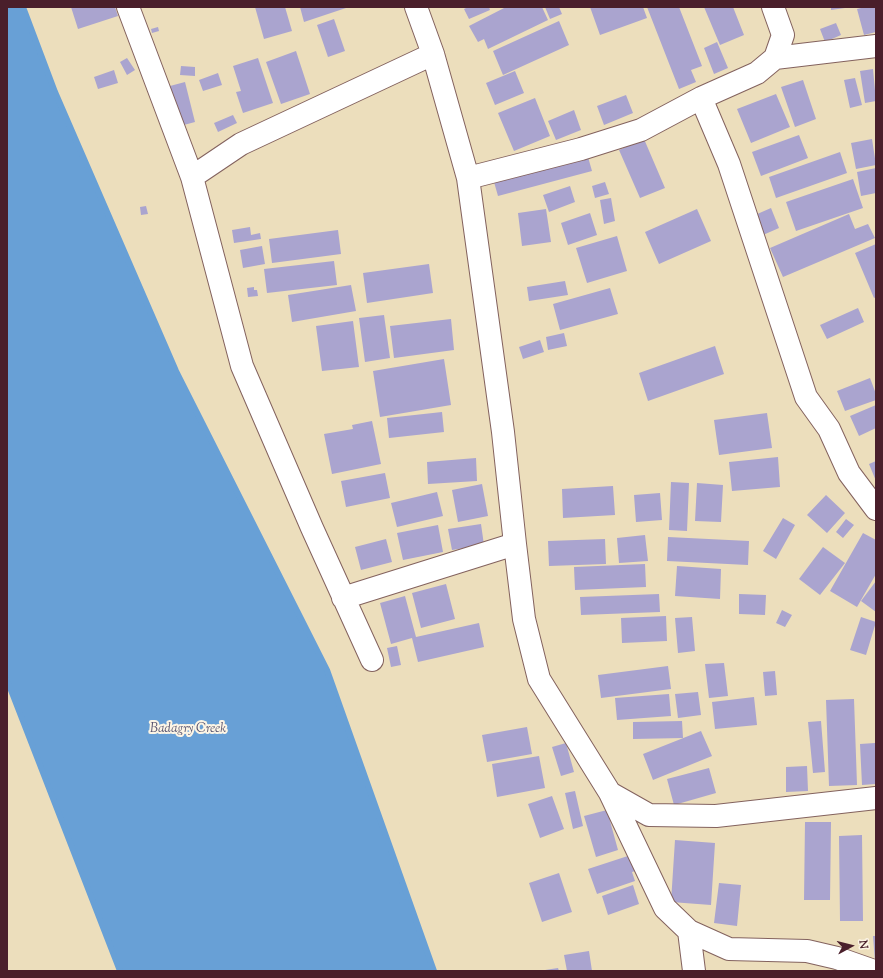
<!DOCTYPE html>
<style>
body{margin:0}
#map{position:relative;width:883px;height:978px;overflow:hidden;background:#ecdebc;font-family:"Sorts Mill Goudy",serif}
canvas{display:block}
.frame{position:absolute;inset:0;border:8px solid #4a1f2b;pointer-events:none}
.north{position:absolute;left:831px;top:926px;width:40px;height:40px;-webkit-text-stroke:3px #fcf5e5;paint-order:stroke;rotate:83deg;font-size:11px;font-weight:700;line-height:16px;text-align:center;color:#4a1f2b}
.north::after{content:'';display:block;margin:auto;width:14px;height:18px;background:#4a1f2b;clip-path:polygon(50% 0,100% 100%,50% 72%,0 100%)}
</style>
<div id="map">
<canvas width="883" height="978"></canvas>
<div class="frame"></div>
<div class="north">N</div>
</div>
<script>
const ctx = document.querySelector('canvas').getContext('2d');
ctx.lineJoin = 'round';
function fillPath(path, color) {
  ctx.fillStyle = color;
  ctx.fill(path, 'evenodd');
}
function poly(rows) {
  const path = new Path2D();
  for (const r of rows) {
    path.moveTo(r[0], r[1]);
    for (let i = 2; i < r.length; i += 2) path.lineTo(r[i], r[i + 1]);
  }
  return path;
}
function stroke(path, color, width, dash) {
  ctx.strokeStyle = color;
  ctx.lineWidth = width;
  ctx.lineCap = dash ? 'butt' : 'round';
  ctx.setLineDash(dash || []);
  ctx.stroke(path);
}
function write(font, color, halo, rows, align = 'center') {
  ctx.font = font + ' "Sorts Mill Goudy",serif';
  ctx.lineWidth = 4;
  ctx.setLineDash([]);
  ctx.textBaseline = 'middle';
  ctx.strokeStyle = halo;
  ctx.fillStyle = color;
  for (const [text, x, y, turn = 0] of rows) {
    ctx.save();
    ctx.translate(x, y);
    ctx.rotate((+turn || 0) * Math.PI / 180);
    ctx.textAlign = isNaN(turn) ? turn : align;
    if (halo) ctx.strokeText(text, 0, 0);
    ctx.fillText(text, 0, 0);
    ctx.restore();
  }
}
const water = poly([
 [7,7,23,7,55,92,176,371,327,670,434,971,120,971,7,680]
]);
const stream = poly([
 [23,7,55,92,176,371,327,670,434,971],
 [7,680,120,971]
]);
const building = poly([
 [71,7,115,7,118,16,78,29],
 [255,7,285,7,292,31,264,39],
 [300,7,349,7,304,22],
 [468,7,489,7,490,10,469,19,464,9],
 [506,7,542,7,548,20,488,49,484,39,478,42,469,26],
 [545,7,559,7,562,14,550,19],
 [590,7,643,7,647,18,600,35],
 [647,7,679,7,702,66,691,70,696,82,679,89],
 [704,7,733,7,744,35,720,45],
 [831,7,845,7,845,8,831,10],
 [865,7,876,7,876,32,864,35,857,9],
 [334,19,345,51,328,57,317,25],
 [559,21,569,45,503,75,493,51],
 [836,23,841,35,825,42,820,29],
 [158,27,159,31,152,33,151,29],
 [717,42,728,68,714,74,704,48],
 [296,51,310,94,281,104,266,62],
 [127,58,135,70,127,75,120,62],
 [258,58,273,103,243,113,236,92,241,91,233,66],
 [181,66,195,67,195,76,180,75],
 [873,69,876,101,865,103,860,71],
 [114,70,118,83,98,89,94,77],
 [515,71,524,93,495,105,486,83],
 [218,73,222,85,203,91,199,80],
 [855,78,862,105,850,108,844,80],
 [803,80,816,119,795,127,781,87],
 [185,82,195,122,180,126,170,86],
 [776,94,790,127,751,143,737,109],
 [626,95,633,113,604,125,597,106],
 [535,98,550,136,514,151,498,113],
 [574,110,581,130,556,140,548,121],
 [233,115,237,123,218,132,214,123],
 [799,135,808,158,761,176,752,152],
 [644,139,665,188,640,198,619,150],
 [872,139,876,165,856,169,851,143],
 [840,152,847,173,776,198,769,177],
 [588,157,592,171,498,196,494,182],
 [876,168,876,193,861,196,857,172],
 [853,179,863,208,796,231,786,202],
 [605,182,609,194,595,198,592,186],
 [570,186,575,202,549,212,543,195],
 [611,198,615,221,604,224,600,200],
 [146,206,148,214,141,215,140,207],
 [771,208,779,228,763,235,755,215],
 [546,209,551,242,522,246,518,213],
 [697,209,711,241,659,264,645,232],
 [590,213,597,235,568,245,561,223],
 [849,214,855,229,868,224,875,238,783,277,770,248],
 [250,227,251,235,260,233,261,239,234,243,232,230],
 [338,230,341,254,272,263,269,239],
 [617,236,627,271,587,283,576,248],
 [876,244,876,297,874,298,855,253],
 [262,246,265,264,243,268,240,250],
 [334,261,337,285,267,293,264,269],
 [429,264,433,293,367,303,363,273],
 [565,281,568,295,529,301,527,287],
 [351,285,356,311,292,322,288,295],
 [254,287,254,290,257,290,258,296,248,297,247,288],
 [610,288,618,314,560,330,553,304],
 [858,308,864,322,827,339,820,325],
 [384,315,390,358,365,362,359,318],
 [451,319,454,350,394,358,390,326],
 [353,321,359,367,322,371,316,326],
 [564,333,567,346,548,350,546,337],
 [540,340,544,352,523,359,519,347],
 [715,346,724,374,648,401,639,373],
 [444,359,451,405,380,417,373,371],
 [870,378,876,394,876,400,845,411,837,391],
 [876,405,876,428,859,436,850,416],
 [442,412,444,432,389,438,387,418],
 [767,413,772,448,719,455,714,420],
 [372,421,381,464,332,474,324,434,353,429,352,425],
 [778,457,780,487,732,491,729,462],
 [476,458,477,481,428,484,427,462],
 [876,461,876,481,869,464],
 [385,473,390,498,346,507,341,481],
 [671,482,689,483,687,531,669,530],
 [697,483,723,485,721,522,695,521],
 [482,484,488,516,458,522,452,490],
 [613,486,615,515,563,518,562,489],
 [437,492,443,516,397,527,391,503],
 [660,493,662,520,636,522,634,495],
 [826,495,845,513,827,533,807,515],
 [783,518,795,525,776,559,763,551],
 [846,519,854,525,843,538,836,532],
 [481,524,484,545,452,550,448,529],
 [438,525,443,552,403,560,397,533],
 [863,533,876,540,876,574,857,607,830,591],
 [645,535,648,561,619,563,617,538],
 [668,537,749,541,748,565,667,561],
 [386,539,392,562,361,570,355,547],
 [605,539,606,564,549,566,548,541],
 [823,547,845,563,820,595,799,579],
 [645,564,646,587,575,590,574,567],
 [677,566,721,569,720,599,675,596],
 [876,581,876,612,861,601],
 [446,584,455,619,421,628,412,593],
 [659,594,660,612,581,615,580,597],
 [739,594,766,595,765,615,739,614],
 [405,596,416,637,479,623,484,647,418,662,412,638,391,644,380,603],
 [782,610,792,615,785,627,776,623],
 [666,616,667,641,622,643,621,618],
 [692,617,695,651,678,653,675,618],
 [861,617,876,622,866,655,850,650],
 [397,646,401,665,391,667,387,648],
 [724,663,728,696,709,698,705,664],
 [668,666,671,689,601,698,598,675],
 [775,671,777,695,765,696,763,672],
 [698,692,701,715,678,718,675,694],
 [669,694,671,716,617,720,615,698],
 [754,697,757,725,715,729,712,702],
 [854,699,857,785,829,786,826,700],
 [682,721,683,738,633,739,633,722],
 [821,721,825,772,813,773,808,722],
 [527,727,532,754,487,762,482,735],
 [701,731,712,756,653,780,643,754],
 [566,743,574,772,561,776,552,747],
 [875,743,876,784,862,785,860,744],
 [539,756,545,788,497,797,492,764],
 [807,766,808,791,786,792,786,767],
 [709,768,716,793,674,805,667,779],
 [575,791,583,826,573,829,565,793],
 [552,796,564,829,540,838,528,804],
 [607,810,618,850,596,857,584,816],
 [805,822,831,822,830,900,804,900],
 [862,835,863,921,840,921,839,836],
 [675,840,715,843,711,905,671,902],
 [634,854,639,870,632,872,635,881,597,894,588,869],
 [559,873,572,912,542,922,529,883],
 [719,883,741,885,737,926,714,923],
 [633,885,639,904,608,915,602,896],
 [873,936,876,936,876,962,875,962],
 [589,951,592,971,567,971,564,955],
 [558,968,559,971,545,971,545,970]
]);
const minor = poly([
 [128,7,192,177,242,366,312,528,372,660],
 [416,7,433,54,468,178,503,432,515,544,524,619,539,679,610,793,665,908,689,931,729,949,807,951,837,958,874,971],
 [775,58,876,46],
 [701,98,729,164,806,397,829,429,849,473,876,509],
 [192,177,241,144,433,54],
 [468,178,581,149,641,130,701,98,757,73,775,58,783,35,773,7],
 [343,598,515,544],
 [610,793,649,815,716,816,876,798],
 [689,931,694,971]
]);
const waterNames = [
 ["Badagry Creek",188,730]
];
fillPath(water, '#68a0d6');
stroke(stream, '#68a0d6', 6);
fillPath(building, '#aaa4cf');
stroke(minor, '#83625e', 24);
stroke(minor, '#fff', 22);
write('italic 13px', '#56536f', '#fcf5e5', waterNames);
</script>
